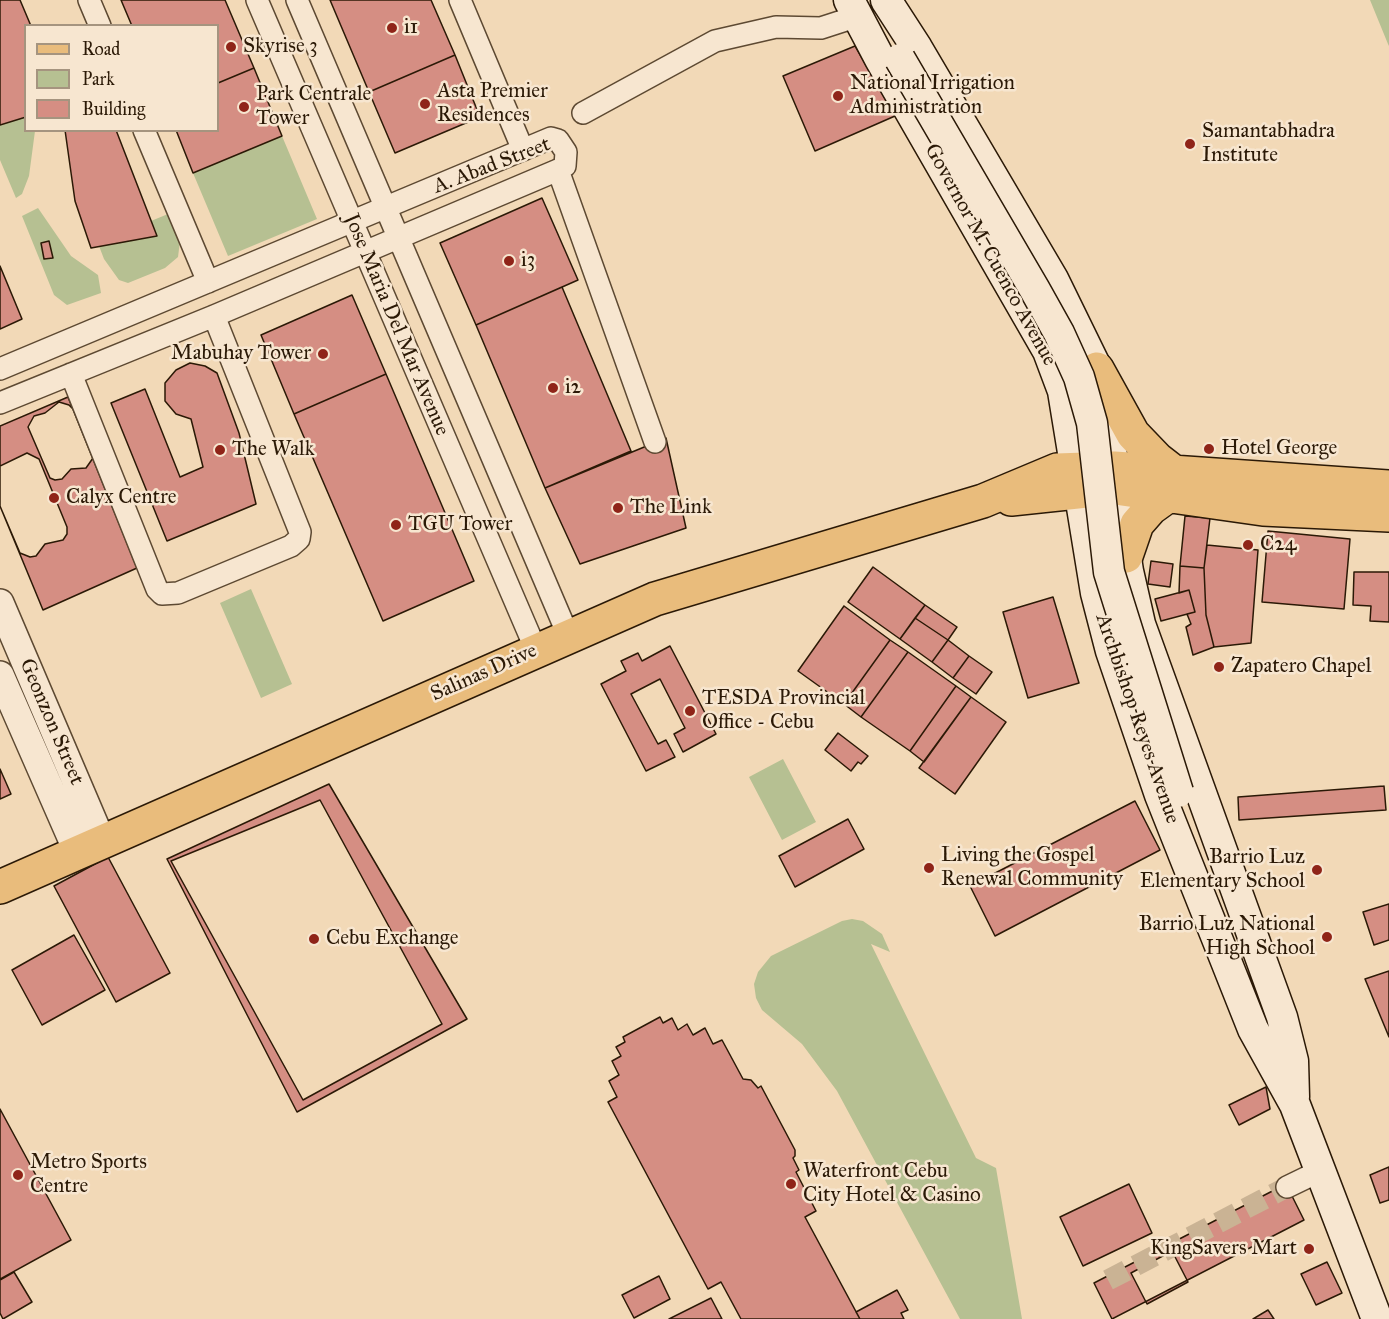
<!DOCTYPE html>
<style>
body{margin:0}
#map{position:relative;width:1389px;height:1319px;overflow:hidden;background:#f2d9b7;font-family:"IM FELL Great Primer",serif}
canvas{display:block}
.legend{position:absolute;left:24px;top:24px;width:195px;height:108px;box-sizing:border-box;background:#f7e6d0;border:2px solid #a5947f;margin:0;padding:8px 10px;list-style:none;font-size:18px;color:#2b1906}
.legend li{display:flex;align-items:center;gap:12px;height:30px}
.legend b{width:30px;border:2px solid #a5947f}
</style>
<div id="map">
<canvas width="1389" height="1319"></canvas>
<ul class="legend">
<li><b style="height:8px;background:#e9bc7c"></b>Road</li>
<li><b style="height:16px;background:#b6c092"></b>Park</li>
<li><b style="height:16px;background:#d58e83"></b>Building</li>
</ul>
</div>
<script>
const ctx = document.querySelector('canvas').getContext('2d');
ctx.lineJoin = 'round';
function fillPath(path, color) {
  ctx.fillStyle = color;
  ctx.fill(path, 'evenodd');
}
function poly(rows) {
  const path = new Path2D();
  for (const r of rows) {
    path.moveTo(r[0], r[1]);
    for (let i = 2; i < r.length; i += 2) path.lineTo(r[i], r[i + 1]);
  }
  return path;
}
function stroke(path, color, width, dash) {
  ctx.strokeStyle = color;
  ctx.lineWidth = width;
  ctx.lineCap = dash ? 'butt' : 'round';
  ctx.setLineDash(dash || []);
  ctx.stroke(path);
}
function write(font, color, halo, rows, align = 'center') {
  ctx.font = font + ' "IM FELL Great Primer",serif';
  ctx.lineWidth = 5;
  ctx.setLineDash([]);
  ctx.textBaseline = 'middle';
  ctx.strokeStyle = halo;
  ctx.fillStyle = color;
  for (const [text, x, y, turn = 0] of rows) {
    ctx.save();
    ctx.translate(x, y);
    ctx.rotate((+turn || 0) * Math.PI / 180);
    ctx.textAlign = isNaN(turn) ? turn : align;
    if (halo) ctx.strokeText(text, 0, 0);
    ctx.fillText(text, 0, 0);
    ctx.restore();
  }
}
const green = poly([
 [1370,0,1389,0,1389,46,1388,44],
 [25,117,26,130,35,131,29,176,22,194,16,198,0,160,0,125],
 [282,136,317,219,228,256,193,173],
 [38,208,71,256,98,275,101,293,67,305,54,295,22,216],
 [168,214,180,241,178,257,165,268,128,283,119,280,104,259,99,246,157,236,151,221],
 [251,589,292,684,261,698,220,603],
 [783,759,816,822,782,840,749,777],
 [852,919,863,921,882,934,890,952,871,944,976,1158,996,1168,1022,1319,960,1319,837,1091,802,1044,762,1010,756,998,754,984,758,972,771,956,842,921]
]);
const building = poly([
 [0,0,20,0,31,26,26,26,26,117,0,125,0,0],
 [121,0,225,0,254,68,218,83,218,26,132,26,121,0],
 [330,0,431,0,455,55,369,92,330,0],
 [855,46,895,116,815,151,783,76,855,46],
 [455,55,480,117,395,153,369,92,455,55],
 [254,68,282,136,193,173,176,130,218,130,218,83,254,68],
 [65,130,116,130,157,236,91,248,75,201,65,130],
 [542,198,578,280,476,325,440,243,542,198],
 [49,241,53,258,44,259,41,243,49,241],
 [0,266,22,319,0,329,0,266],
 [562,287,631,451,545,488,476,325,562,287],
 [352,295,386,374,294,414,261,335,352,295],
 [190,363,205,366,217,373,239,433,256,504,167,541,111,403,145,389,180,477,203,467,191,419,176,414,165,401,165,383,176,370,190,363],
 [386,374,474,581,383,621,294,414,386,374],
 [68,397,137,568,43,610,0,506,0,426,68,397],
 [59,402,69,405,74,410,93,458,86,468,71,469,62,479,55,480,50,478,28,427,34,416,45,413,59,402],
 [666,438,686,528,580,564,545,488,666,438],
 [27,453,39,459,67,527,67,534,63,540,45,544,36,556,30,557,20,553,0,506,0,466,27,453],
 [1185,516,1210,518,1204,568,1180,566,1185,516],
 [1268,531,1350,539,1344,609,1262,602,1268,531],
 [1207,545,1258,550,1251,643,1214,647,1206,615,1204,568,1207,545],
 [1151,561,1173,564,1170,587,1148,584,1151,561],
 [1180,566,1204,568,1206,615,1214,647,1193,655,1186,627,1191,624,1187,614,1195,612,1189,590,1179,593,1180,566],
 [873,567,925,605,900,639,848,602,873,567],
 [1354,572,1389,572,1389,622,1370,621,1371,606,1353,605,1354,572],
 [1189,590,1195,612,1161,621,1155,599,1189,590],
 [1053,597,1079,683,1028,698,1003,612,1053,597],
 [925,605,957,627,948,640,915,618,925,605],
 [844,606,890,640,844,704,798,671,844,606],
 [915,618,948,640,932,662,900,639,915,618],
 [890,640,908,652,861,717,844,704,890,640],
 [948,640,969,656,953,678,932,662,948,640],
 [670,646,716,734,683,752,674,734,685,728,660,679,631,694,658,744,666,740,675,757,646,771,601,684,626,671,621,661,638,653,642,661,670,646],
 [908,652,956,686,910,751,861,717,908,652],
 [969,656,992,672,976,694,953,678,969,656],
 [956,686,971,697,924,762,910,751,956,686],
 [971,697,1006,722,955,794,919,768,971,697],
 [838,733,868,756,861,764,858,762,851,771,825,750,838,733],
 [0,769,11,794,0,799,0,769],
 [329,784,467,1019,297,1112,167,859,329,784],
 [1384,786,1386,810,1239,820,1238,797,1384,786],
 [320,800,442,1024,303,1100,171,861,320,800],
 [1135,801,1160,850,995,936,970,886,1135,801],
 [848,819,864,849,795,887,779,856,848,819],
 [108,857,170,973,116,1002,54,886,108,857],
 [1389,904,1389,940,1374,945,1363,912,1389,904],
 [74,935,105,990,42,1025,12,970,74,935],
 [1389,971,1389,1037,1365,979,1389,971],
 [660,1017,663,1023,672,1018,678,1030,687,1024,693,1035,705,1028,713,1044,722,1040,743,1079,751,1080,758,1088,761,1086,795,1150,795,1156,793,1158,799,1170,796,1172,816,1211,805,1217,860,1319,741,1319,721,1282,708,1289,608,1102,617,1097,609,1081,619,1075,612,1061,621,1056,616,1047,625,1042,623,1037,660,1017],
 [1266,1087,1270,1109,1239,1125,1229,1105,1266,1087],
 [0,1109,71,1240,0,1279,0,1109],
 [1389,1167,1389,1200,1380,1203,1370,1175,1389,1167],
 [1129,1184,1152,1233,1083,1266,1060,1217,1129,1184],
 [1286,1184,1304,1220,1112,1319,1094,1283,1286,1184],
 [1172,1251,1188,1282,1147,1304,1131,1273,1172,1251],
 [1327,1262,1342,1293,1316,1305,1301,1274,1327,1262],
 [14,1272,32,1302,3,1319,0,1313,0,1280,14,1272],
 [659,1276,670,1299,634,1318,622,1295,659,1276],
 [897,1290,908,1310,901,1313,904,1319,860,1319,856,1312,897,1290],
 [711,1298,722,1319,669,1319,711,1298],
 [1268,1310,1274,1319,1253,1319,1268,1310]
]);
const minorTunnel = poly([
 [1108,1280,1287,1187]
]);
const minor = poly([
 [89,0,100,26],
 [257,0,536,650],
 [297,0,568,635],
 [460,0,523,150],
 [583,113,715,41,776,27,821,28,858,16],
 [144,130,208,282],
 [558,170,655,442],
 [0,369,551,138,558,140,566,152,565,166,558,170,214,316,0,403],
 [71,374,157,589,162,594,178,593,291,546,299,539,300,532,214,316],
 [1287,1187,1320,1171]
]);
const tertiary = poly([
 [0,603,102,842],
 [0,675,78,853]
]);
const secondary = poly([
 [849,0,880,59,1048,351,1063,391,1096,593,1111,651,1160,795,1253,1029,1294,1103],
 [886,0,917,48,1053,279,1097,369,1109,426,1115,488,1128,571,1140,624,1282,1017,1293,1061,1294,1097],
 [1287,1084,1377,1319]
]);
const primary = poly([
 [1097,369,1133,434,1157,459,1175,473],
 [1011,499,1115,488,1263,509,1389,515],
 [1126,556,1137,524,1151,508,1169,495],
 [0,887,655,599,983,501,1057,470,1114,468,1389,487]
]);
const secondaryBridge = poly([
 [900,59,1035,290,1059,333,1079,377,1092,423,1109,572,1178,792]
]);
const markers = [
 [392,28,6,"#8f2418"],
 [231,47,6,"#8f2418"],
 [838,96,6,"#8f2418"],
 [425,104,6,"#8f2418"],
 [244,107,6,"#8f2418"],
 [1190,144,6,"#8f2418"],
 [509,261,6,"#8f2418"],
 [323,354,6,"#8f2418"],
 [553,388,6,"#8f2418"],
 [1209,449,6,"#8f2418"],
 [220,450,6,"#8f2418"],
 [54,498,6,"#8f2418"],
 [618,508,6,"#8f2418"],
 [396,525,6,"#8f2418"],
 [1248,545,6,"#8f2418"],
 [1219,667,6,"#8f2418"],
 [690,711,6,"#8f2418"],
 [929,868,6,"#8f2418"],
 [1317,870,6,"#8f2418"],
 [1327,937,6,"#8f2418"],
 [314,939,6,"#8f2418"],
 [18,1175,6,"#8f2418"],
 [791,1184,6,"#8f2418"],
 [1309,1249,6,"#8f2418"]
];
const poiNames = [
 ["i1",404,28],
 ["Skyrise 3",243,47],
 ["National Irrigation",850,84],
 ["Administration",850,108],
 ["Asta Premier",437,92],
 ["Residences",437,116],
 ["Park Centrale",256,95],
 ["Tower",256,119],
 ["Samantabhadra",1202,132],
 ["Institute",1202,156],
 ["i3",521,261],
 ["Mabuhay Tower",311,354,"right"],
 ["i2",565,388],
 ["Hotel George",1221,449],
 ["The Walk",232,450],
 ["Calyx Centre",66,498],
 ["The Link",630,508],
 ["TGU Tower",408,525],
 ["C24",1260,545],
 ["Zapatero Chapel",1231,667],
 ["TESDA Provincial",702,699],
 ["Office - Cebu",702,723],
 ["Living the Gospel",941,856],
 ["Renewal Community",941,880],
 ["Barrio Luz",1305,858,"right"],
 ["Elementary School",1305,882,"right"],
 ["Barrio Luz National",1315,925,"right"],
 ["High School",1315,949,"right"],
 ["Cebu Exchange",326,939],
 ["Metro Sports",30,1163],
 ["Centre",30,1187],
 ["Waterfront Cebu",803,1172],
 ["City Hotel & Casino",803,1196],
 ["KingSavers Mart",1297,1249,"right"]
];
const streetNames = [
 ["A. Abad Street",492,166,-21],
 ["Governor M. Cuenco Avenue",990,255,61],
 ["Jose Maria Del Mar Avenue",396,325,67],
 ["Salinas Drive",484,673,-24],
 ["Archbishop Reyes Avenue",1137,719,71],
 ["Geonzon Street",51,722,67]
];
fillPath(green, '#b6c092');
fillPath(building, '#d58e83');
stroke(building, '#2b1906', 1.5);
stroke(minorTunnel, '#cab394', 21, [21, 10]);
stroke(minor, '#5d4932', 24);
stroke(tertiary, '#5d4932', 30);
stroke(secondary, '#2b1906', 33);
stroke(primary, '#2b1906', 36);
stroke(minor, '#f7e6d0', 21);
stroke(tertiary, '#f7e6d0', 27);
stroke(secondary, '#f7e6d0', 30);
stroke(primary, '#e9bc7c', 33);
stroke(secondaryBridge, '#2b1906', 33, []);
stroke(secondaryBridge, '#f7e6d0', 30);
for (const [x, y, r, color] of markers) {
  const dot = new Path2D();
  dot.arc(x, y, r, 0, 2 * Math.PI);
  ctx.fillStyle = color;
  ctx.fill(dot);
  stroke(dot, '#f7e6d0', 2);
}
write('21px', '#2b1906', '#f7e6d0', poiNames, 'left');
write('21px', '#2b1906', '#f7e6d0', streetNames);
</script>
